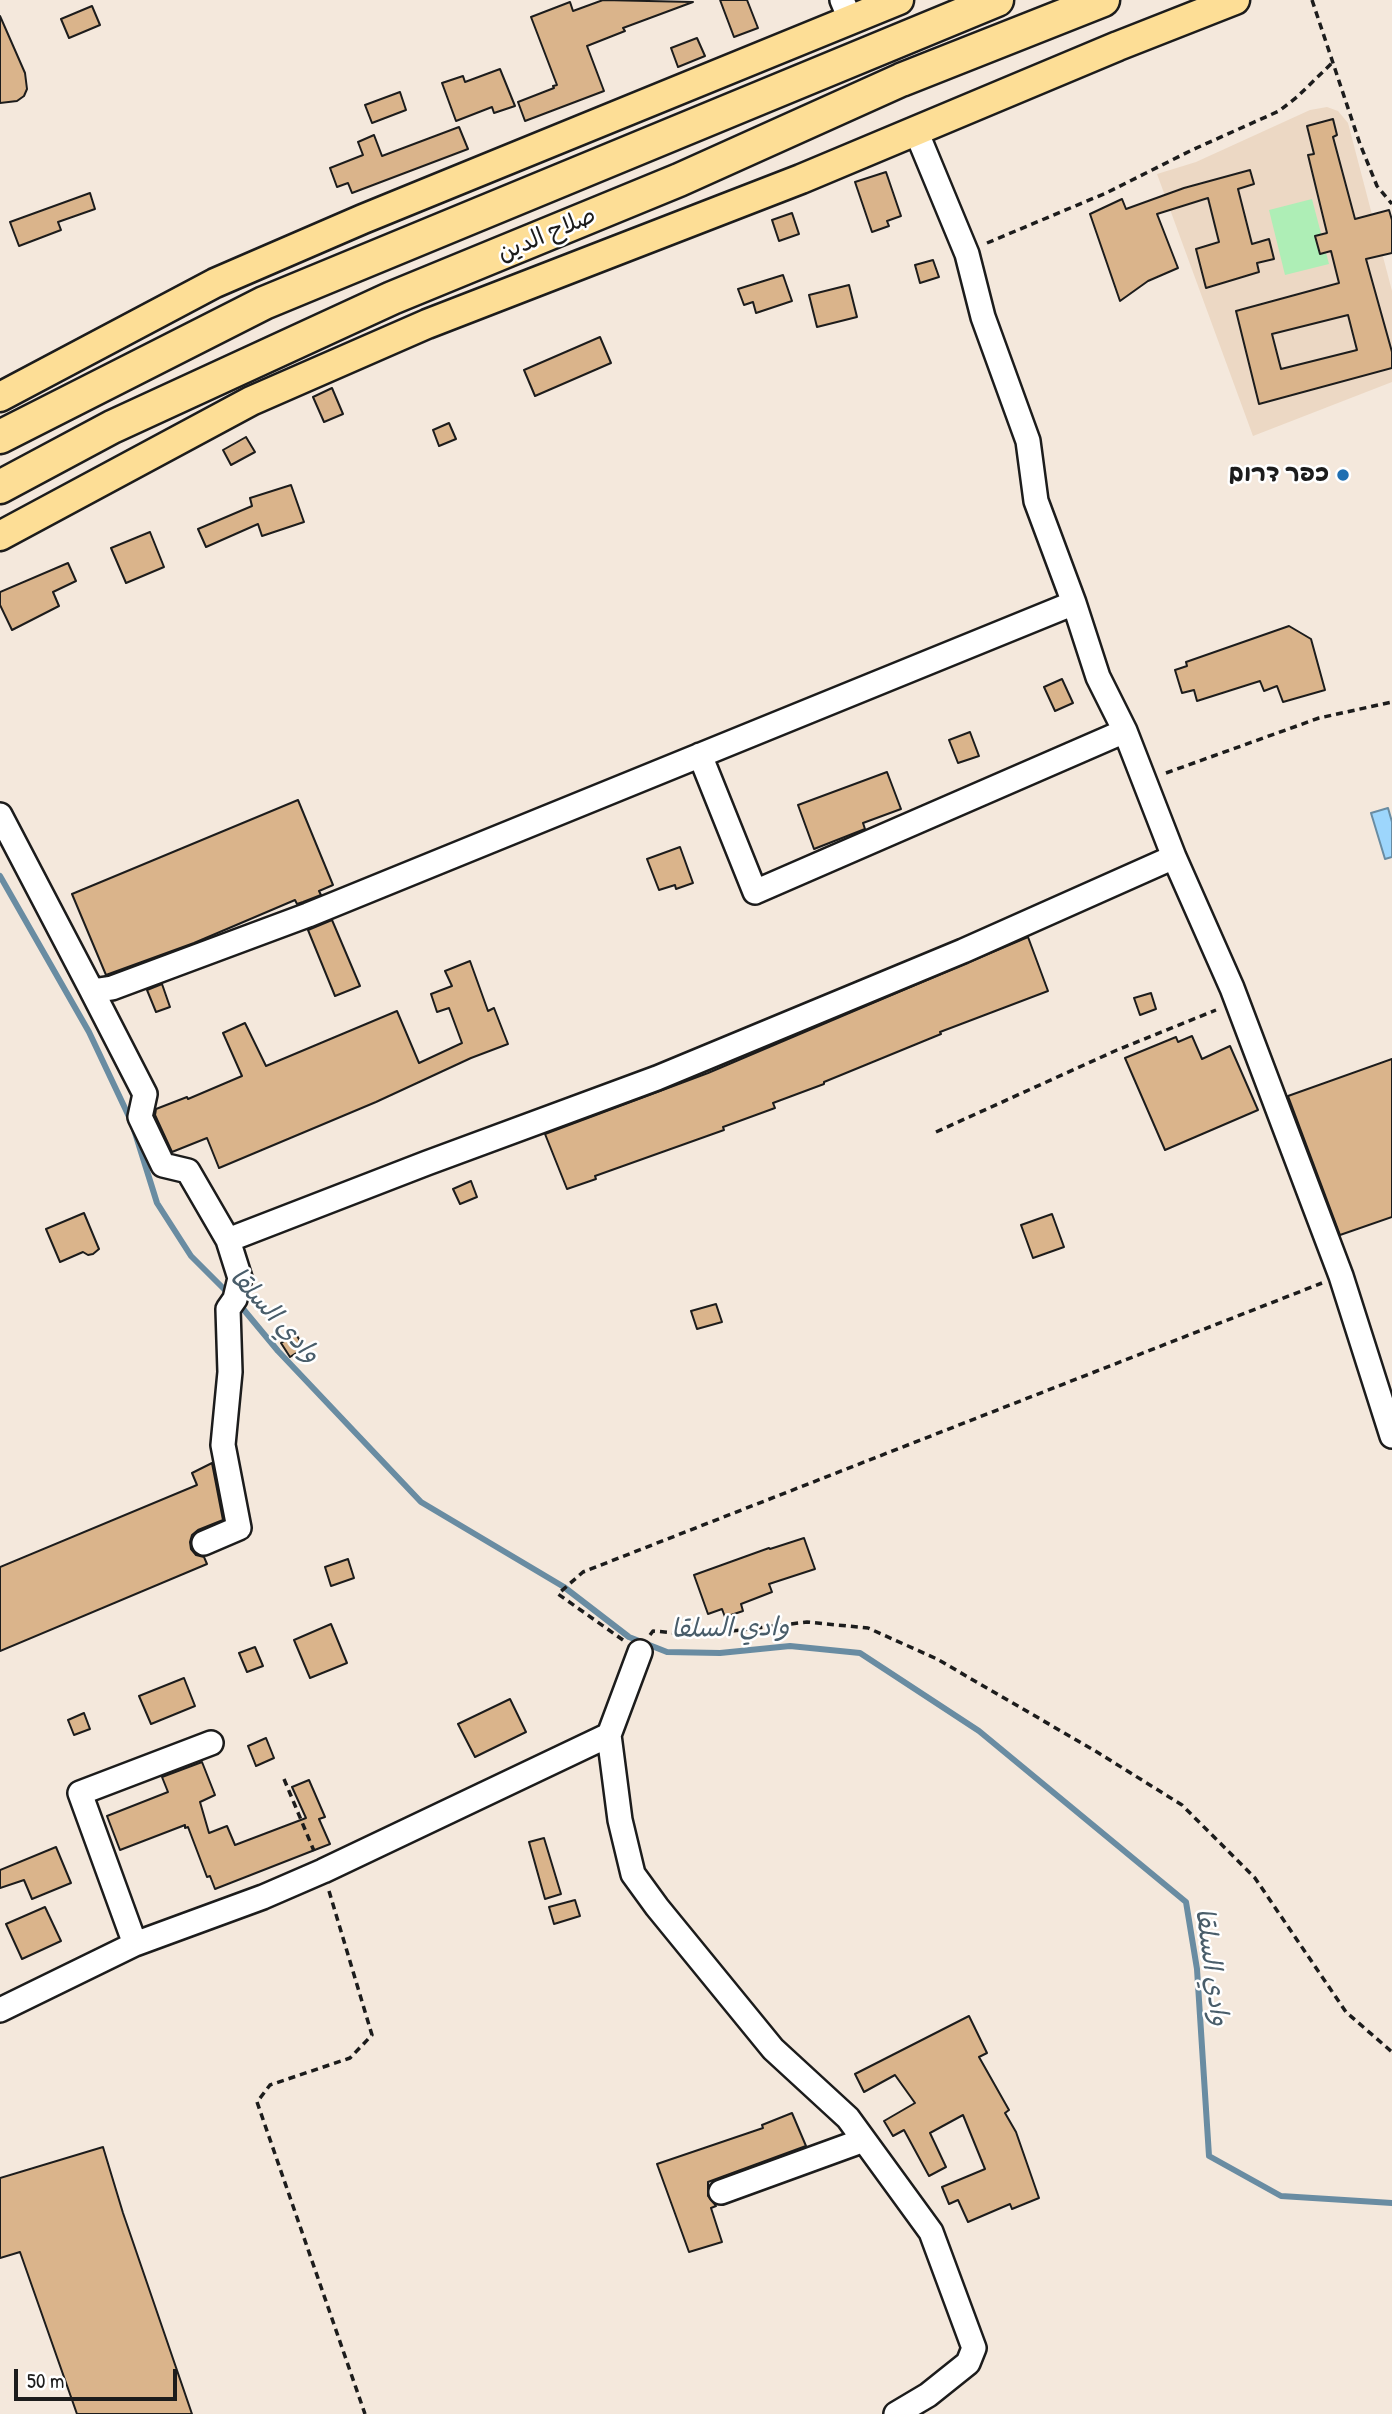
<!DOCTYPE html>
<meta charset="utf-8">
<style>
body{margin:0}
#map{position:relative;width:1392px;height:2414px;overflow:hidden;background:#f4e8dc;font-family:"Patrick Hand",sans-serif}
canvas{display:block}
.scale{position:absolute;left:14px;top:2369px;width:163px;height:32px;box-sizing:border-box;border:4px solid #1c1c1c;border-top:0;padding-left:9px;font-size:21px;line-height:24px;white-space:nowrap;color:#1c1c1c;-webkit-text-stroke:5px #fff;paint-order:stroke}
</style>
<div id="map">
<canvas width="1392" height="2414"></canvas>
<div class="scale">50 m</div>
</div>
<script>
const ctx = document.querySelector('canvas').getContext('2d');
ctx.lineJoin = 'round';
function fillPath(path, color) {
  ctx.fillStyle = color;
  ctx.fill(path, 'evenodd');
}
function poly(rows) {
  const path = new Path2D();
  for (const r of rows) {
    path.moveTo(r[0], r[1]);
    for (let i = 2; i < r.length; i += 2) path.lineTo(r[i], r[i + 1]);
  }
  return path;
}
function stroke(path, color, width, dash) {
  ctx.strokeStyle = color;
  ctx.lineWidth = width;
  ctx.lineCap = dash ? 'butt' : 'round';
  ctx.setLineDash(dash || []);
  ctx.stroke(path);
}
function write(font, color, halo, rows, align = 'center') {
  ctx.font = font + ' "Patrick Hand","Playpen Sans Arabic","Playpen Sans Hebrew",sans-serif';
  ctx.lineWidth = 5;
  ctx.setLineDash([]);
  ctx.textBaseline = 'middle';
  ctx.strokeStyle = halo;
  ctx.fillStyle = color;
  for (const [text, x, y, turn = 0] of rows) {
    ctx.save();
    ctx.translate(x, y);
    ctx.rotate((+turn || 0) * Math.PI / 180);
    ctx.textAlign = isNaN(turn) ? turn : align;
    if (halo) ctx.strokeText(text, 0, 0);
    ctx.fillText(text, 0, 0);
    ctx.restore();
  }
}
const built = poly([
 [1327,107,1338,111,1348,123,1392,291,1392,382,1253,436,1157,174,1196,162,1310,110]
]);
const green = poly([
 [1312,199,1329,264,1285,275,1269,210]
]);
const water = poly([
 [1388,808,1392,822,1392,857,1385,859,1371,813,1388,808]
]);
const stream = poly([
 [0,876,89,1032,132,1123,157,1203,191,1256,231,1296],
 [239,1304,278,1351,421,1502,564,1587,629,1637,667,1652,720,1653,790,1646,860,1653,979,1731,1186,1902,1197,1969,1209,2156,1281,2196,1392,2203]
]);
const building = poly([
 [603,0,693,2,623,28,625,31,587,46,604,91,525,121,518,102,554,88,553,86,557,85,531,17,570,2,573,11,603,0],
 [720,0,747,0,758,28,734,37,720,0],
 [92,6,100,25,69,38,61,19,92,6],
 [0,16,25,73,27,89,24,96,17,101,0,103,0,16],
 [697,38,705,56,678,67,671,48,697,38],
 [500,69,515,106,494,113,492,107,456,121,442,83,463,76,465,82,500,69],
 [400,92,406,110,372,123,365,105,400,92],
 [1333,119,1337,135,1333,137,1355,219,1389,210,1392,220,1392,253,1366,259,1392,352,1392,368,1259,404,1236,311,1339,283,1331,251,1320,254,1315,236,1327,233,1308,155,1314,154,1307,126,1333,119],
 [1348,315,1357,350,1281,369,1272,334,1348,315],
 [459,127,468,149,352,193,348,183,337,187,330,168,363,155,358,142,374,135,382,156,459,127],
 [1250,170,1254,184,1238,189,1252,244,1269,239,1274,259,1257,263,1259,272,1206,288,1196,249,1219,242,1208,198,1157,214,1178,268,1148,281,1120,301,1090,214,1122,199,1126,209,1184,188,1250,170],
 [886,172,901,216,887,221,889,226,872,232,855,182,886,172],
 [90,193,95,209,58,222,61,230,19,246,10,222,90,193],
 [792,213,799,234,779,241,772,220,792,213],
 [933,260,939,277,920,283,915,265,933,260],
 [783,275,792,301,756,313,753,302,744,305,738,289,783,275],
 [849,285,857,317,817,327,809,295,849,285],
 [600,337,611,363,535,396,524,370,600,337],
 [332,388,343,414,324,422,313,397,332,388],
 [449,423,456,439,439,446,433,430,449,423],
 [246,437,255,452,231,465,223,450,246,437],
 [291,485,304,522,262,536,258,524,206,547,198,529,252,506,250,498,291,485],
 [150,532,164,567,126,583,111,548,150,532],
 [68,563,76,581,53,592,59,606,12,630,0,605,0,592,68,563],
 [1289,626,1311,639,1325,690,1283,702,1277,686,1264,691,1260,681,1197,701,1194,690,1182,693,1175,670,1187,666,1186,662,1289,626],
 [1062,679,1073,703,1055,711,1044,687,1062,679],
 [970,732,979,756,958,763,949,740,970,732],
 [887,772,901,809,863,823,865,829,814,849,798,805,887,772],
 [298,800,333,885,319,891,321,895,303,902,297,904,295,900,194,943,106,975,72,894,298,800],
 [680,847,693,883,676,889,675,885,659,890,647,859,680,847],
 [332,920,360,986,335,996,308,930,332,920],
 [1028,937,1048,991,940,1032,941,1034,824,1082,824,1084,773,1103,775,1108,723,1127,724,1130,595,1176,596,1179,567,1189,545,1134,708,1073,1028,937],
 [470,961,488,1011,494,1008,508,1044,471,1058,376,1102,219,1168,207,1138,172,1152,155,1115,156,1109,187,1097,188,1099,242,1076,223,1033,245,1023,266,1066,397,1011,419,1063,462,1043,449,1008,437,1012,431,994,452,986,445,971,470,961],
 [162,984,170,1007,156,1012,147,990,162,984],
 [1151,993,1156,1009,1140,1015,1134,998,1151,993],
 [1192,1036,1202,1059,1230,1046,1258,1110,1165,1150,1125,1058,1176,1037,1178,1042,1192,1036],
 [1392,1059,1392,1217,1340,1235,1288,1096,1392,1059],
 [471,1181,477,1197,460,1204,453,1189,471,1181],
 [84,1213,99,1249,93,1254,88,1255,83,1252,60,1262,46,1229,84,1213],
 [1052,1214,1064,1247,1033,1258,1021,1225,1052,1214],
 [716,1304,722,1322,697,1329,691,1311,716,1304],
 [296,1334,304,1348,290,1357,281,1343,296,1334],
 [212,1463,223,1520,198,1530,192,1535,190,1542,191,1549,196,1555,204,1557,207,1564,0,1651,0,1567,197,1485,192,1473,212,1463],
 [804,1538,815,1569,769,1584,772,1592,741,1604,743,1611,725,1617,722,1609,708,1614,694,1575,769,1548,770,1549,804,1538],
 [348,1559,354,1578,331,1586,325,1567,348,1559],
 [331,1624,347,1663,310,1678,294,1640,331,1624],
 [255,1647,263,1666,247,1672,239,1653,255,1647],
 [184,1678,195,1706,151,1724,139,1696,184,1678],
 [510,1699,526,1732,475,1757,458,1724,510,1699],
 [84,1713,90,1729,74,1735,68,1720,84,1713],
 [266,1738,274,1758,256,1766,248,1746,266,1738],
 [202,1762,215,1795,200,1802,209,1833,227,1826,235,1845,306,1818,292,1787,309,1780,325,1817,319,1819,330,1844,215,1889,210,1876,207,1877,188,1827,185,1828,185,1825,120,1850,107,1816,168,1792,162,1777,202,1762],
 [544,1838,561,1894,545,1899,529,1842,544,1838],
 [56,1847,71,1883,32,1899,24,1880,0,1888,0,1870,56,1847],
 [575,1900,580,1916,554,1924,549,1907,575,1900],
 [45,1907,61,1941,22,1959,6,1924,45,1907],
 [969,2016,987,2053,979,2057,1009,2110,1005,2113,1016,2132,1039,2198,1012,2209,1010,2204,968,2222,958,2200,949,2204,942,2187,985,2169,963,2115,930,2133,946,2167,929,2176,904,2130,893,2136,884,2121,915,2103,895,2075,864,2092,855,2074,969,2016],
 [792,2113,806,2146,708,2182,708,2196,716,2206,711,2208,722,2242,689,2252,657,2164,763,2128,762,2125,792,2113],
 [103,2147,123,2213,192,2414,77,2414,20,2252,0,2258,0,2178,103,2147]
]);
const path = poly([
 [1312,0,1360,144,1377,186,1392,204],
 [987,243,1106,193,1192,150,1279,111,1297,97,1333,62],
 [1166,773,1319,718,1392,702],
 [936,1132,1117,1050,1216,1010],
 [650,1635,653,1631,699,1635,807,1622,868,1628,937,1659,1097,1752,1182,1805,1255,1878,1346,2012,1392,2052],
 [623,1640,558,1594,583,1572,1322,1283],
 [284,1779,314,1851],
 [329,1891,372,2035,350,2058,270,2085,257,2102,365,2414]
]);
const minor = poly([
 [842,0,850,19],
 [916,131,967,254,983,317,1028,441,1036,501,1074,603,1098,677,1125,731,1174,857,1232,988,1341,1276,1392,1436],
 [700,755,755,892,1125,731],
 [0,815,92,991,112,988,308,915,1074,603],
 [92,991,145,1094,140,1117,163,1165,188,1171,228,1240,240,1278,235,1299,228,1309,230,1372,223,1445,239,1528,204,1543],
 [228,1240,427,1163,657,1078,963,951,1174,857],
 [609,1735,620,1820,633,1874,657,1907,773,2049,848,2118,931,2232,974,2348,968,2363,928,2395,896,2414],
 [135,1944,80,1793,211,1743],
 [0,2010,135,1944,263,1897,323,1871,609,1735,640,1652],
 [721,2192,864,2140]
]);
const major = poly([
 [0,397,215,283,363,219,899,0],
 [0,536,251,401,427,324,801,179,1118,46,1235,0]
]);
const highway = poly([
 [0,437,264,303,997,0],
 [0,487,112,427,392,298,679,180,901,80,1103,0]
]);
const markers = [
 [1343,475,7,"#1f6fb2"]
];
const streetNames = [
 ["صلاح الدين",547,235,-23]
];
const poiNames = [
 ["כפר דרום",1329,475]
];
const waterNames = [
 ["وادي السلقا",274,1316,47],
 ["وادي السلقا",730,1629,-1],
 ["وادي السلقا",1211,1967,82]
];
fillPath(built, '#ecd8c4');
fillPath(green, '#aeeeb6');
fillPath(water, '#9dd6fc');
stroke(water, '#698ca2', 2);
stroke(stream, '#698ca2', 6);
fillPath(building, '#dab48b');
stroke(building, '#1c1c1c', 2);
stroke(minor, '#1c1c1c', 28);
stroke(major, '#1c1c1c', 33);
stroke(highway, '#1c1c1c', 37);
stroke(path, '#1c1c1c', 3.5, [7, 5]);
stroke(minor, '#fff', 23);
stroke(major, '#fdde96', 28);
stroke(highway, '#fdde96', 32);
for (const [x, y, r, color] of markers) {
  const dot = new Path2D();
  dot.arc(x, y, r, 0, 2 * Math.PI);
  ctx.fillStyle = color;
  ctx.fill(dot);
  stroke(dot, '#fff', 2.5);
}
write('24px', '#1c1c1c', '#fff', streetNames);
write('bold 24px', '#1c1c1c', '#fff', poiNames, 'right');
write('italic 26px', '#495d6a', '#fff', waterNames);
</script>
